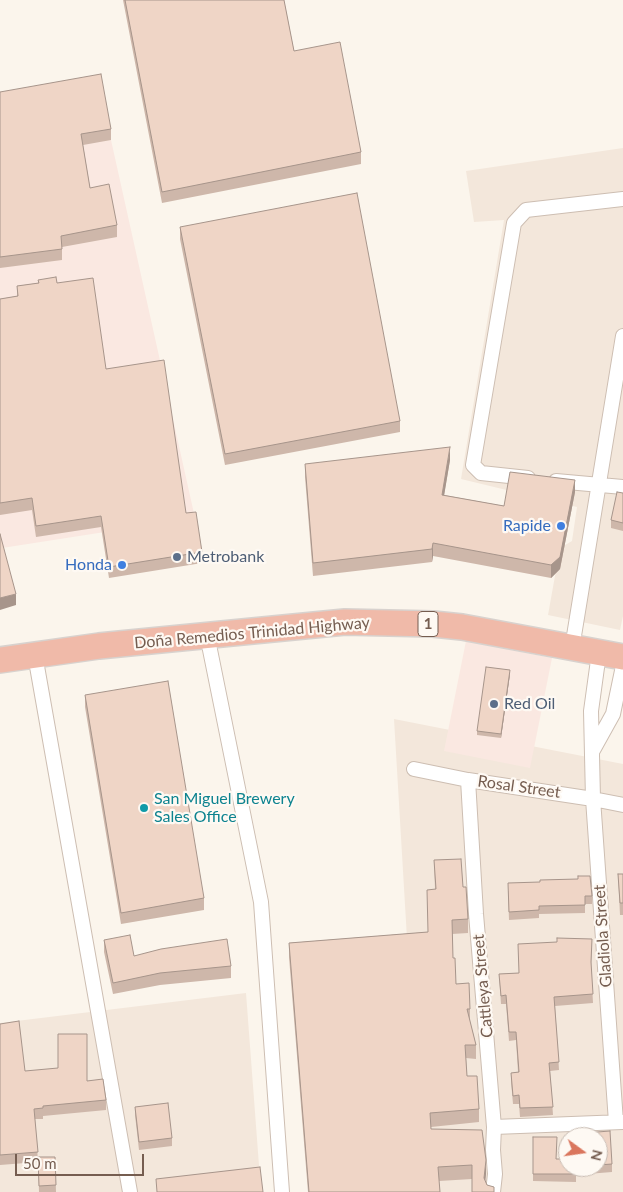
<!DOCTYPE html>
<meta charset="utf-8">
<style>
body{margin:0}
#map{position:relative;width:623px;height:1192px;overflow:hidden;background:#fbf5ec;font-family:Lato,sans-serif}
canvas{display:block}
.north{position:absolute;left:558px;top:1127px;width:50px;height:50px;box-sizing:border-box;background:#fef9f3;border:1px solid #c7bbb2;border-radius:50%;rotate:104deg;font-size:14px;font-weight:700;line-height:20px;text-align:center;color:#755d50}
.north::after{content:'';display:block;margin:auto;width:18px;height:22px;background:#da765d;clip-path:polygon(50% 0,100% 100%,50% 72%,0 100%)}
.scale{position:absolute;left:15px;top:1154px;width:129px;height:22px;box-sizing:border-box;border:2px solid #755d50;border-top:0;padding-left:6px;font-size:15px;line-height:18px;white-space:nowrap;color:#755d50;-webkit-text-stroke:4px #fef9f3;paint-order:stroke}
</style>
<div id="map">
<canvas width="623" height="1192"></canvas>
<div class="north">N</div>
<div class="scale">50 m</div>
</div>
<script>
const ctx = document.querySelector('canvas').getContext('2d');
ctx.lineJoin = 'round';
function fillPath(path, color) {
  ctx.fillStyle = color;
  ctx.fill(path, 'evenodd');
}
function poly(rows) {
  const path = new Path2D();
  for (const r of rows) {
    path.moveTo(r[0], r[1]);
    for (let i = 2; i < r.length; i += 2) path.lineTo(r[i], r[i + 1]);
  }
  return path;
}
function stroke(path, color, width, dash) {
  ctx.strokeStyle = color;
  ctx.lineWidth = width;
  ctx.lineCap = dash ? 'butt' : 'round';
  ctx.setLineDash(dash || []);
  ctx.stroke(path);
}
function write(font, color, halo, rows, align = 'center') {
  ctx.font = font + ' Lato,sans-serif';
  ctx.lineWidth = 4.5;
  ctx.setLineDash([]);
  ctx.textBaseline = 'middle';
  ctx.strokeStyle = halo;
  ctx.fillStyle = color;
  for (const [text, x, y, turn = 0] of rows) {
    ctx.save();
    ctx.translate(x, y);
    ctx.rotate((+turn || 0) * Math.PI / 180);
    ctx.textAlign = isNaN(turn) ? turn : align;
    if (halo) ctx.strokeText(text, 0, 0);
    ctx.fillText(text, 0, 0);
    ctx.restore();
  }
}
const residential = poly([
 [623,148,623,616,620,630,548,615,560,548,572,541,577,507,461,479,504,220,474,222,466,171],
 [394,719,623,764,623,1192,422,1192],
 [568,1137,598,1137,598,1167,568,1167],
 [246,993,261,1192,0,1192,0,1023]
]);
const commercial = poly([
 [101,86,111,140,195,518,2,548,0,539,0,104],
 [466,641,552,658,530,768,444,751]
]);
const street = poly([
 [528,478,481,473,473,465,514,223,526,210,623,199],
 [556,481,623,487],
 [207,635,261,902,282,1192],
 [572,648,623,336],
 [599,653,591,711,593,799,616,1122],
 [35,655,130,1192],
 [593,750,613,714,623,666],
 [414,769,468,780,593,799,623,805],
 [468,780,476,914,494,1127,493,1150,495,1174,493,1192],
 [494,1127,623,1122]
]);
const highway = poly([
 [0,660,99,646,345,622,433,624,462,627,623,657]
]);
const wall = poly([
 [123,0,284,0,294,51,361,152,361,164,162,203],
 [0,92,111,129,111,140,83,145,90,188,117,225,117,237,62,247,62,260,0,268],
 [180,227,400,421,400,432,225,465,180,239],
 [38,280,57,283,106,369,186,513,202,552,202,563,109,578,101,527,36,537,32,510,0,515,0,299,17,296,17,286,38,283],
 [450,460,444,495,504,506,575,492,560,569,551,578,433,556,432,562,313,576,305,477,305,464],
 [623,493,623,531,611,528,611,520],
 [510,674,501,738,477,735,477,731],
 [85,695,204,898,204,910,121,924,85,707],
 [434,860,463,887,468,919,468,933,452,934,453,958,456,984,470,1009,470,1022,476,1045,476,1059,466,1058,467,1076,479,1109,479,1122,431,1127,431,1129,486,1174,485,1181,487,1185,494,1192,472,1179,439,1181,440,1192,308,1192,289,957,289,943,428,932,435,889],
 [618,874,623,874,623,915,620,915],
 [508,891,592,896,592,904,585,904,585,913,539,914,539,918,509,920],
 [104,940,134,956,231,966,231,978,160,985,113,994,104,952],
 [592,948,591,966,593,1003,555,1006,559,1070,550,1071,553,1115,520,1117,519,1104,513,1104,511,1081,511,1073,518,1072,516,1040,509,1041,506,1004,501,1004,499,974,519,973],
 [0,1024,25,1071,87,1081,106,1100,106,1110,43,1116,43,1119,35,1119,38,1162,0,1165],
 [135,1107,172,1138,172,1146,139,1150,135,1115],
 [533,1137,556,1159,576,1167,576,1182,533,1181],
 [598,1137,612,1164,612,1172,587,1174,586,1167,598,1167],
 [38,1157,55,1157,56,1192,39,1192]
]);
const shadedWall = poly([
 [450,447,450,460,442,508,442,495],
 [575,480,575,492,560,569,551,578,551,565],
 [433,543,433,556,432,562,432,549],
 [16,594,16,605,0,610,0,598],
 [510,670,510,674,501,738,501,734],
 [486,1160,486,1174,484,1192,484,1178]
]);
const building = poly([
 [125,0,284,0,294,51,340,42,361,152,162,192,125,0],
 [101,74,111,129,81,134,90,188,109,184,117,225,61,236,62,249,0,257,0,92,101,74],
 [357,193,400,421,225,454,180,227,357,193],
 [56,277,57,283,93,278,106,369,164,360,186,513,196,512,202,552,109,567,101,516,36,526,32,498,0,503,0,299,18,296,17,286,39,283,38,280,56,277],
 [450,447,442,495,504,506,510,472,575,480,560,557,551,565,433,543,432,549,313,563,305,464,450,447],
 [617,492,623,493,623,523,611,520,617,492],
 [0,534,16,594,0,598,0,534],
 [486,667,510,670,501,734,477,731,486,667],
 [168,681,204,898,121,913,85,695,168,681],
 [461,859,463,887,466,887,468,919,452,920,453,958,455,958,456,984,469,983,470,1009,467,1009,476,1045,465,1045,467,1076,477,1076,479,1109,430,1113,431,1129,482,1130,486,1160,484,1178,487,1185,494,1187,494,1192,472,1192,472,1165,438,1167,440,1192,309,1192,289,943,428,932,427,890,436,889,434,860,461,859],
 [618,874,623,874,623,903,620,903,618,874],
 [578,876,590,876,592,896,585,896,585,905,539,906,539,910,509,912,508,883,540,882,540,880,578,879,578,876],
 [130,935,134,956,161,949,227,939,231,966,160,973,113,983,104,940,130,935],
 [557,938,592,939,591,962,593,994,554,997,559,1062,549,1063,553,1107,520,1108,519,1095,513,1096,511,1073,519,1072,516,1032,509,1032,506,995,501,996,499,974,519,973,518,944,557,942,557,938],
 [19,1021,25,1071,58,1068,58,1034,87,1034,87,1081,103,1079,106,1100,43,1106,43,1108,34,1109,38,1152,0,1155,0,1024,19,1021],
 [168,1103,172,1138,139,1142,135,1107,168,1103],
 [610,1131,612,1164,598,1165,598,1137,585,1137,585,1133,610,1131],
 [533,1137,557,1137,556,1159,568,1159,568,1167,576,1167,576,1174,533,1174,533,1137],
 [38,1157,55,1157,56,1185,39,1186,38,1157],
 [260,1167,263,1192,157,1192,156,1179,260,1167]
]);
const markers = [
 [561,526,5,"#3f7fe0"],
 [177,557,5,"#5c6f8a"],
 [122,565,5,"#3f7fe0"],
 [494,704,5,"#5c6f8a"],
 [144,808,5,"#0f9aa8"]
];
const shields = [
 [428,624,20]
];
const shieldNames = [
 ["1",428,624]
];
const shopNames = [
 ["Rapide",551,526],
 ["Honda",112,565]
];
const serviceNames = [
 ["Metrobank",187,557],
 ["Red Oil",504,704]
];
const streetNames = [
 ["Doña Remedios Trinidad Highway",252,633,-5],
 ["Rosal Street",519,787,8],
 ["Gladiola Street",603,936,-94],
 ["Cattleya Street",483,986,-95]
];
const cultureNames = [
 ["San Miguel Brewery",154,799],
 ["Sales Office",154,817]
];
fillPath(residential, '#f3e7db');
fillPath(commercial, '#fae8e1');
stroke(street, '#cdbeb2', 16);
stroke(highway, '#d8d2ce', 28);
stroke(street, '#fff', 14);
stroke(highway, '#f0baa9', 25);
fillPath(wall, '#ceb7aa');
fillPath(shadedWall, '#a7958b');
fillPath(building, '#efd5c6');
stroke(building, '#a7958b', 1);
for (const [x, y, r, color] of markers) {
  const dot = new Path2D();
  dot.arc(x, y, r, 0, 2 * Math.PI);
  ctx.fillStyle = color;
  ctx.fill(dot);
  stroke(dot, '#fef9f3', 2);
}
for (const [x, y, w] of shields) {
  const box = new Path2D();
  box.roundRect(x - w / 2, y - 12.5, w, 25, 4);
  ctx.fillStyle = '#fef9f3';
  ctx.fill(box);
  stroke(box, '#755d50', 1);
}
write('bold 15px', '#755d50', null, shieldNames);
write('16px', '#366cbe', '#fef9f3', shopNames, 'right');
write('16px', '#4e5e75', '#fef9f3', serviceNames, 'left');
write('16px', '#755d50', '#fef9f3', streetNames);
write('16px', '#0d838f', '#fef9f3', cultureNames, 'left');
</script>
